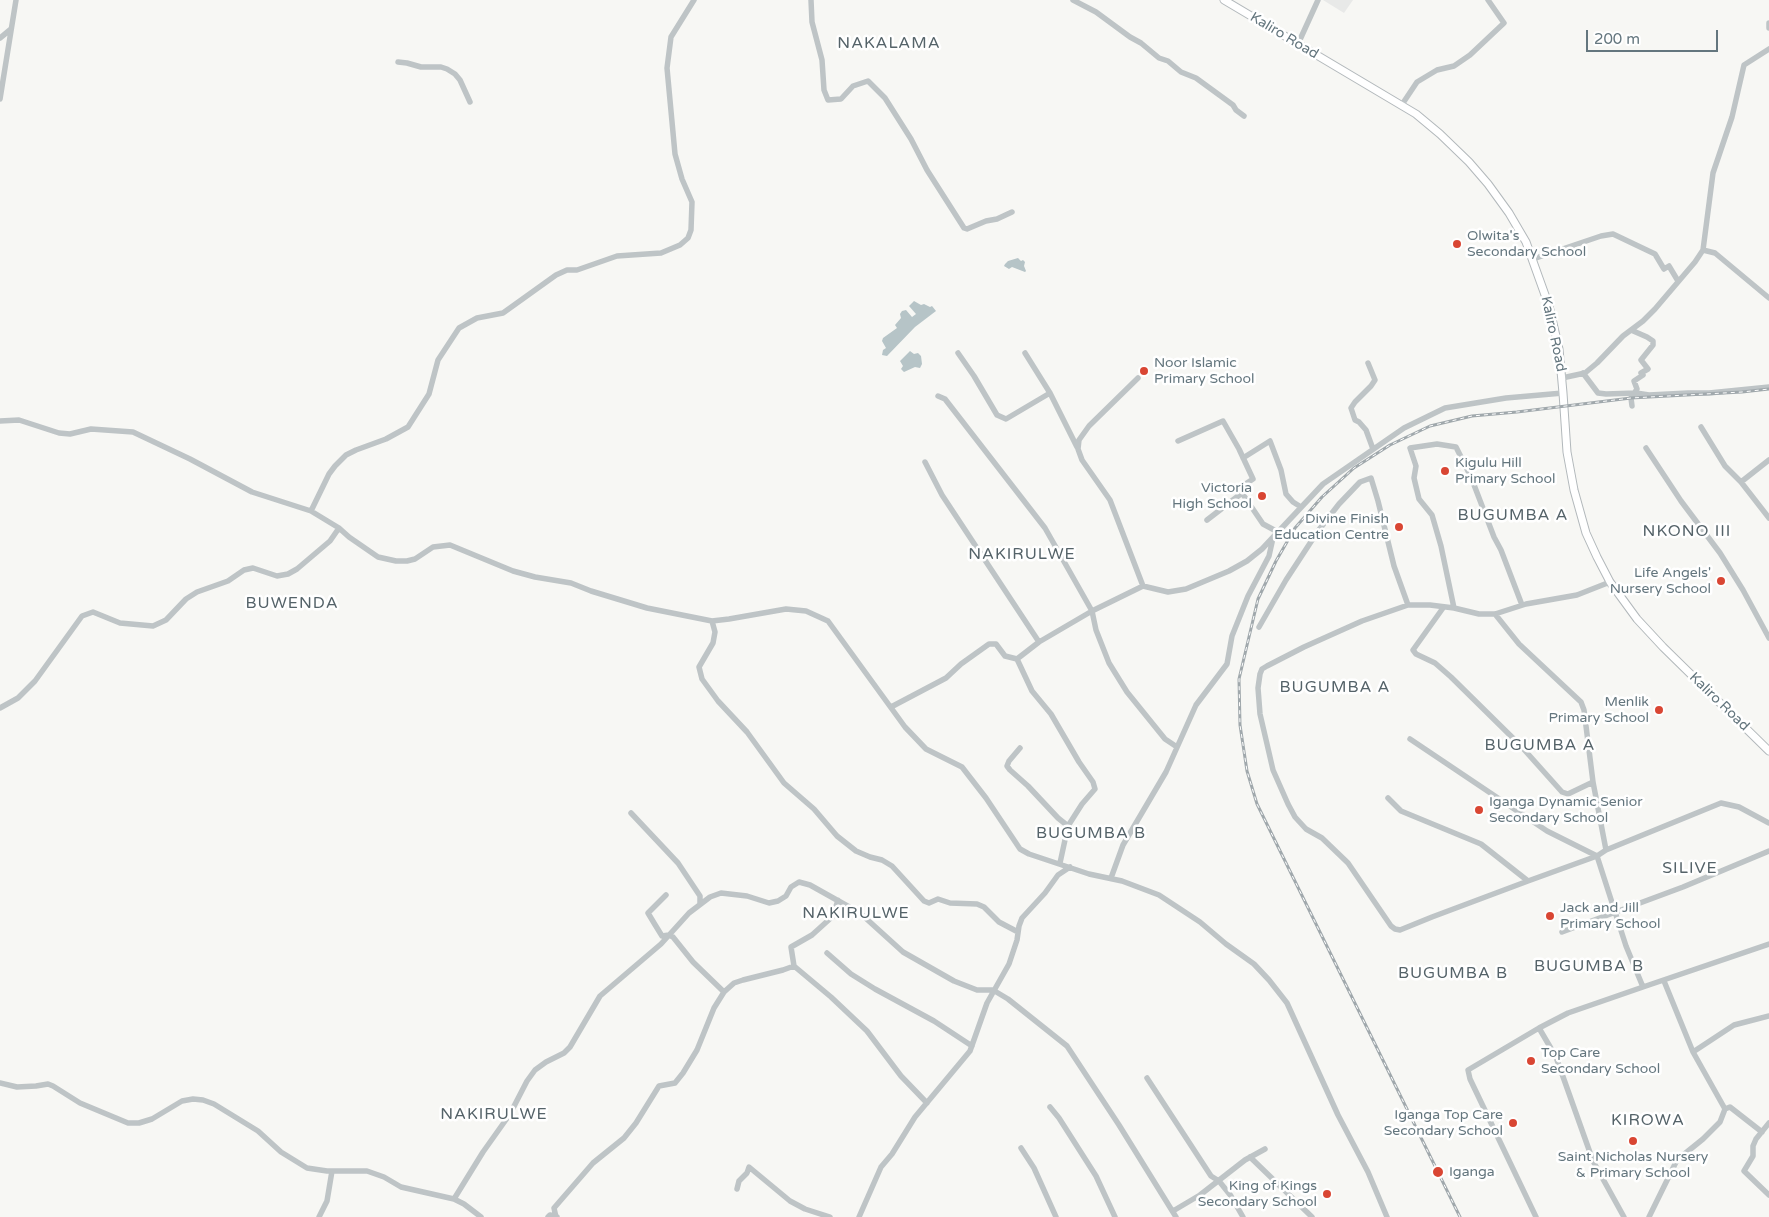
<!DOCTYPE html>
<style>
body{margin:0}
#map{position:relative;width:1769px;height:1217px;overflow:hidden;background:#f7f7f4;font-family:"Varela Round",sans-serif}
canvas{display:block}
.scale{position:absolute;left:1586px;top:30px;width:132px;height:22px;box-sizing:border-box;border:2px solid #64767e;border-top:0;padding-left:6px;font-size:15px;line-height:18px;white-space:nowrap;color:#64767e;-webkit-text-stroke:4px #fff;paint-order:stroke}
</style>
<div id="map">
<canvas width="1769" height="1217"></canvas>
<div class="scale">200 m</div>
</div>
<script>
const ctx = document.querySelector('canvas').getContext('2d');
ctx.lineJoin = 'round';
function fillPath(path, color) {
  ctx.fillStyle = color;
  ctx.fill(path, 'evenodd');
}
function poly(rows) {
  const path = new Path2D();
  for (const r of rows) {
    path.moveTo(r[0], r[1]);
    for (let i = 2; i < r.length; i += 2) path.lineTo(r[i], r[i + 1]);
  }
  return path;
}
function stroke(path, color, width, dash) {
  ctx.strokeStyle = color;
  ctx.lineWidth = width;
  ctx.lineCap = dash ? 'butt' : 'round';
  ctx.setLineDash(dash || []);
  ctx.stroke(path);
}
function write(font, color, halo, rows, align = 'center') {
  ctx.font = font + ' "Varela Round",sans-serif';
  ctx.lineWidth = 5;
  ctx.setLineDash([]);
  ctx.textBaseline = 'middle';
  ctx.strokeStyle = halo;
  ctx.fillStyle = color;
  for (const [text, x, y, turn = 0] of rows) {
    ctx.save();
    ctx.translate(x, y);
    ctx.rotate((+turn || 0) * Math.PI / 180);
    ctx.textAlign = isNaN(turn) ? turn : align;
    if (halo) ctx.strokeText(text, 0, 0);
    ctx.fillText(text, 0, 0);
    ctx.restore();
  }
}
const built = poly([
 [1323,0,1353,0,1344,13]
]);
const water = poly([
 [1018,258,1021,261,1023,260,1025,262,1024,266,1026,271,1025,272,1012,267,1009,269,1004,266,1005,264,1008,261],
 [914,301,921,305,924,304,930,307,932,306,936,311,915,327,887,356,882,355,883,350,886,348,882,341,883,338,897,328,895,325,901,318,900,314,902,311,906,310,912,317,916,314,909,306],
 [910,351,914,354,918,353,921,356,922,364,920,368,915,367,904,372,901,369,903,366,900,361]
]);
const minor = poly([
 [811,0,812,22,822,60,824,90,828,100,841,99,853,86,868,81,885,98,911,139,927,170,964,228,967,229,986,221,997,219,1012,212],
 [1073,0,1096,12,1130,37,1141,43,1159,58,1168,61,1181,72,1196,78,1233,105,1236,110,1244,116],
 [1769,23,1769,28],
 [0,38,11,29],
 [1298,44,1318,0],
 [398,62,407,63,421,67,441,67,447,69,455,74,460,80,470,102],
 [0,99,16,0],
 [1401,106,1417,82,1437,70,1454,66,1470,55,1504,23,1488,0],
 [1703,250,1713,173,1732,117,1744,65,1769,49],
 [1533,259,1601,236,1613,234,1655,254,1664,269,1669,266,1678,281],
 [1631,330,1647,337,1653,341,1653,345,1641,360,1648,369,1641,373,1643,375,1634,381,1637,389,1631,398,1632,406],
 [958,353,974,376,997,415,1006,419,1050,393,1025,353],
 [1368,363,1375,380,1371,386,1355,402,1351,408,1355,420,1359,422,1366,430,1373,449],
 [1583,373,1598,393,1606,394,1636,393,1649,395,1688,393,1709,393,1769,387],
 [1138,378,1089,426,1079,440,1078,449,1082,460,1110,500,1143,586],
 [1562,378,1585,373,1597,363,1623,336,1643,321,1655,309,1695,262,1703,250,1715,253,1769,298],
 [1050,393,1077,447],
 [938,396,945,399,1045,528,1092,611,1096,630,1109,663,1127,692,1165,739,1177,747],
 [0,421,19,420,59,433,70,434,91,429,133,432,190,459,252,492,311,511,339,528,349,537,378,557,396,561,407,561,415,559,433,547,450,545,513,571,535,577,571,583,591,591,647,608,712,621,729,619,786,609,806,611,828,621,905,727,926,749,962,767,986,798,1020,849,1029,854,1089,874,1122,881,1159,895,1200,922,1226,944,1254,964,1269,980,1287,1003,1338,1115,1368,1172,1387,1217],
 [1701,427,1725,466,1741,482,1769,518],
 [1178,441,1223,421,1239,449,1253,479,1241,487,1240,490,1263,524,1278,532],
 [1646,448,1681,501,1720,553,1743,590,1769,638],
 [1243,458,1270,441,1281,470,1286,494,1293,502,1301,507],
 [925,462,942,495,1039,642],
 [1741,482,1769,460],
 [311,511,329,474,335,466,346,455,356,450,386,439,408,427,429,394,438,360,459,328,477,318,503,313,556,275,567,270,577,270,617,256,661,253,680,245,688,238,691,230,692,202,682,179,675,154,667,68,671,37,694,0],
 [1207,520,1242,493],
 [1443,608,1413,650,1416,654,1435,663,1451,677,1520,745,1562,792,1568,794,1593,782],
 [1454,608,1441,546,1432,515,1419,499,1414,478,1416,466,1410,448,1437,444,1456,447,1471,477,1494,537,1501,550,1522,605],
 [1495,614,1519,644,1581,702,1584,710,1593,782,1606,850],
 [712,621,715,632,713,643,699,667,702,679,718,701,747,732,784,783,814,809,837,836,856,851,870,857,882,860,892,866,924,901,929,903,938,899,950,903,977,904,984,907,999,922,1018,932],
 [1259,627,1286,580,1318,531,1339,504,1360,482,1371,478,1378,501,1394,566,1408,605],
 [1017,659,1032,691,1051,714,1079,762,1093,782,1095,789,1082,804,1068,826,1060,863],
 [891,707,946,678,961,664,989,644,996,644,1005,656,1017,659,1039,642,1092,611,1143,586,1168,592,1186,589,1229,571,1247,561,1262,549,1323,484,1404,428,1445,408,1506,398,1563,393],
 [0,708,18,698,35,681,82,616,93,612,120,623,153,626,166,620,186,599,197,592,228,581,244,570,253,568,277,576,288,574,297,569,330,541,339,528],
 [1410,739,1547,831,1597,856,1626,946,1643,987,1769,944],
 [1020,748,1009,761,1007,766,1010,770,1028,786,1058,818,1068,826],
 [1388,798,1401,811,1481,844,1528,881,1597,856,1606,850,1721,803,1739,807,1769,823],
 [631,813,678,863,700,896,700,904],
 [1111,878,1123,845,1166,772,1196,705,1227,664,1232,636,1248,596,1269,556,1273,538],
 [1528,881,1432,917,1400,930,1395,929,1391,926,1348,863,1322,838,1306,829,1295,817,1288,804,1273,770,1267,744,1260,714,1258,688,1260,674,1262,669,1267,666,1304,647,1362,621,1408,605,1430,605,1454,608,1479,614,1495,614,1526,604,1577,595,1610,582],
 [666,895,648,913,654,923,662,936,669,935,673,937,693,962,724,992],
 [1562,932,1683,887,1769,851],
 [827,953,851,974,875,989,934,1021,972,1046],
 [794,966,831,997,867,1031,901,1076,927,1103],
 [1539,1028,1556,1057,1593,1161,1624,1217],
 [1693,1052,1734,1025,1769,1016],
 [1147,1078,1211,1176,1219,1181,1231,1196,1243,1217],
 [0,1083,17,1087,36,1086,48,1084,53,1086,80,1103,128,1123,139,1123,152,1119,182,1101,193,1099,203,1100,214,1104,258,1131,281,1152,307,1168,327,1171,367,1171,384,1177,401,1187,454,1199,464,1204,481,1217],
 [1050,1107,1059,1118,1096,1176,1115,1217],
 [1725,1109,1730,1107,1762,1132],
 [1769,1123,1756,1139,1753,1146,1753,1156,1744,1171,1769,1195],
 [1021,1148,1034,1168,1056,1217],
 [1250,1157,1312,1217],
 [737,1189,739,1181,747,1173,749,1167,790,1201,805,1209,830,1217],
 [454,1199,483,1152,510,1114,527,1081,535,1070,546,1062,564,1053,570,1047,600,996,661,944,689,913,710,897,721,893,747,896,769,903,778,901,786,896,791,887,799,882,810,885,860,913,903,952,954,981,977,990,993,990,1008,999,1067,1046,1119,1125,1176,1217],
 [1173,1211,1200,1195,1245,1160,1265,1149],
 [319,1217,327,1201,332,1171],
 [548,1217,550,1215,557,1217],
 [556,1217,554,1208,593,1163,624,1138,636,1123,659,1086,675,1083,683,1073,697,1050,714,1008,724,992,734,983,743,980,783,970,794,966,791,947,812,935,833,916,838,900],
 [859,1217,881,1167,892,1154,915,1117,970,1051,987,1003,1009,964,1017,940,1019,926,1022,918,1045,893,1058,875,1070,867],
 [1536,1217,1470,1079,1468,1070,1539,1028,1568,1013,1643,987],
 [1649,1217,1677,1160,1703,1139,1720,1122,1725,1109,1693,1052,1664,981]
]);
const major = poly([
 [1224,0,1416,114,1440,134,1469,162,1488,184,1509,213,1526,242,1549,306,1559,349,1563,393,1567,452,1574,490,1586,533,1597,557,1610,582,1637,619,1663,647,1769,751]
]);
const rail = poly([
 [1460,1217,1257,804,1247,771,1240,725,1239,679,1258,599,1276,561,1295,528,1322,497,1354,468,1390,445,1430,426,1472,416,1517,412,1631,398,1742,392,1769,389]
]);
const markers = [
 [1457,244,5,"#d94633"],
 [1144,371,5,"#d94633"],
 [1445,471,5,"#d94633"],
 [1262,496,5,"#d94633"],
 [1399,527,5,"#d94633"],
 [1721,581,5,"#d94633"],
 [1659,710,5,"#d94633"],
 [1479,810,5,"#d94633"],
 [1550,916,5,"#d94633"],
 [1531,1061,5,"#d94633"],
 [1513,1123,5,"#d94633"],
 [1633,1141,5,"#d94633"],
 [1438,1172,6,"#d94633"],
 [1327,1194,5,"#d94633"]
];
const streetNames = [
 ["Kaliro Road",1284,36,31],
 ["Kaliro Road",1553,334,78],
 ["Kaliro Road",1719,702,44]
];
const poiNames = [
 ["Olwita's",1467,236],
 ["Secondary School",1467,252],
 ["Noor Islamic",1154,363],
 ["Primary School",1154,379],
 ["Kigulu Hill",1455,463],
 ["Primary School",1455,479],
 ["Victoria",1252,488,"right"],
 ["High School",1252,504,"right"],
 ["Divine Finish",1389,519,"right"],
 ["Education Centre",1389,535,"right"],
 ["Life Angels'",1711,573,"right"],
 ["Nursery School",1711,589,"right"],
 ["Menlik",1649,702,"right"],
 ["Primary School",1649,718,"right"],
 ["Iganga Dynamic Senior",1489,802],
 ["Secondary School",1489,818],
 ["Jack and Jill",1560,908],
 ["Primary School",1560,924],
 ["Top Care",1541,1053],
 ["Secondary School",1541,1069],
 ["Iganga Top Care",1503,1115,"right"],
 ["Secondary School",1503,1131,"right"],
 ["Saint Nicholas Nursery",1633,1157,"center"],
 ["& Primary School",1633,1173,"center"],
 ["Iganga",1449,1172],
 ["King of Kings",1317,1186,"right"],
 ["Secondary School",1317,1202,"right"]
];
const quarterNames = [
 ["NAKALAMA",889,44],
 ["BUGUMBA A",1513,516],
 ["NKONO III",1687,532],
 ["NAKIRULWE",1022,555],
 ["BUWENDA",292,604],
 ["BUGUMBA A",1335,688],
 ["BUGUMBA A",1540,746],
 ["BUGUMBA B",1091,834],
 ["SILIVE",1690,869],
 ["NAKIRULWE",856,914],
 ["BUGUMBA B",1589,967],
 ["BUGUMBA B",1453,974],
 ["NAKIRULWE",494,1115],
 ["KIROWA",1648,1121]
];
fillPath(built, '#e8e9e8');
fillPath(water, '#b6c4c7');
stroke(major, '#b2b8bb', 9);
stroke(minor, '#bec4c6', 5.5);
stroke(major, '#fff', 7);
stroke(rail, '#a0a8ac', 3);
stroke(rail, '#fff', 1, [4]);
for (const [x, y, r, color] of markers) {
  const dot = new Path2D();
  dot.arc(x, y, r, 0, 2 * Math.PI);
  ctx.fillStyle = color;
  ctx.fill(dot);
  stroke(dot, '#fff', 2);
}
write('14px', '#64767e', '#fff', streetNames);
write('14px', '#64767e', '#fff', poiNames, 'left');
ctx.letterSpacing = '1px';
write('16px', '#556369', '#fff', quarterNames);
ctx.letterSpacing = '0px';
</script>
